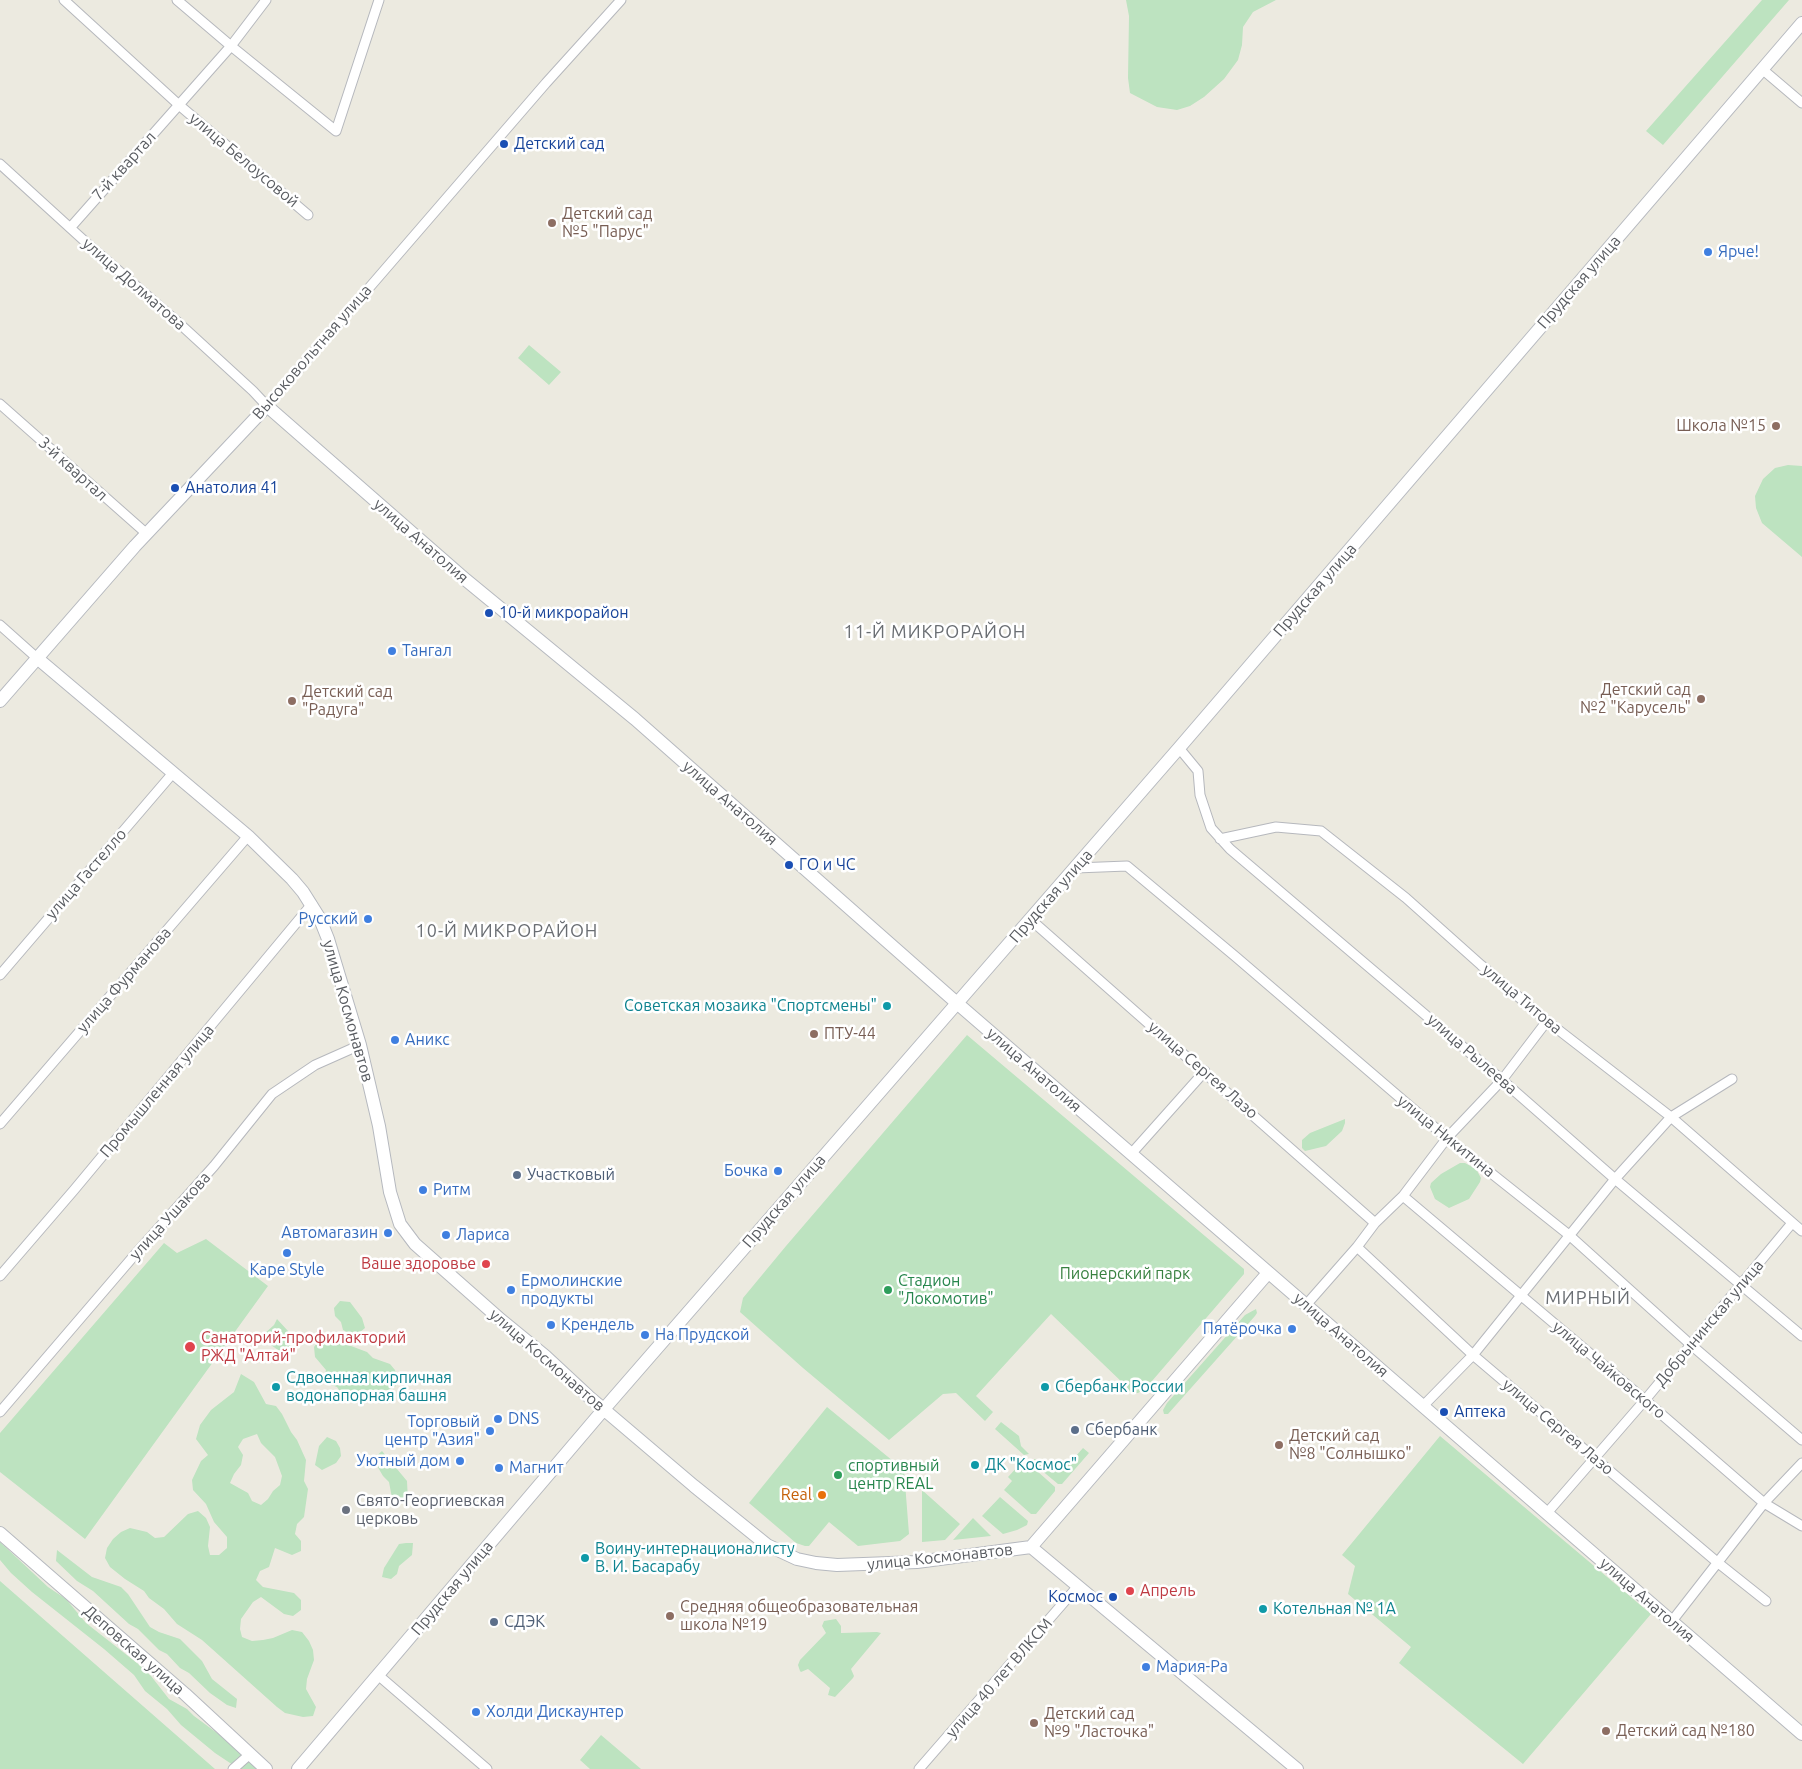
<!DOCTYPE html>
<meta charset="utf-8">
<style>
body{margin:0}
canvas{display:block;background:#eceae0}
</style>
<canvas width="1802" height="1769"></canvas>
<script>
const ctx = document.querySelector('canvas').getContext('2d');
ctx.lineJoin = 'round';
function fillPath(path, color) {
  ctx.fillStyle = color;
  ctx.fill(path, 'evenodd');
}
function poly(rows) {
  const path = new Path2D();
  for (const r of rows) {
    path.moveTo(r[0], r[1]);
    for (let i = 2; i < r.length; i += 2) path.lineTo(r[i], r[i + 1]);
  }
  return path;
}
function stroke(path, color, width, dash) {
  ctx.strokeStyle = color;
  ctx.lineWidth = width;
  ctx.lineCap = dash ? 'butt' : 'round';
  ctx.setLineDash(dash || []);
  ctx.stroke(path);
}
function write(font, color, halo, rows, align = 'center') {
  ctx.font = font + ' Ubuntu,sans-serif';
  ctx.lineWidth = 5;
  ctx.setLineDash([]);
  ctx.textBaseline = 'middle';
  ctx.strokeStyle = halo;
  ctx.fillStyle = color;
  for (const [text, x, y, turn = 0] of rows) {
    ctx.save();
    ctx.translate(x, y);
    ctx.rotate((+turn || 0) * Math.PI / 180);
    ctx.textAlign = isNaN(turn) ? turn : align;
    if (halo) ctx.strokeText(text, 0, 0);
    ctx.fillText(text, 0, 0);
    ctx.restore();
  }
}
const green = poly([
 [1126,0,1276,0,1253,12,1243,27,1242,45,1238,60,1224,79,1204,97,1190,106,1177,110,1157,107,1130,93,1128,78,1129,16],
 [1762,0,1789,0,1663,145,1646,131],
 [529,345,561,372,549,385,518,358],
 [1788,465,1802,466,1802,557,1762,523,1756,508,1755,496,1763,479,1775,468],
 [967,1035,1244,1269,1244,1274,1146,1388,1138,1393,1121,1392,1126,1386,1051,1314,976,1396,993,1412,985,1421,956,1393,943,1394,889,1440,803,1368,740,1312,743,1298,786,1246],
 [1345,1119,1345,1123,1342,1131,1326,1146,1305,1151,1302,1148,1302,1140,1310,1133],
 [1460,1163,1465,1163,1476,1169,1481,1178,1480,1182,1469,1199,1449,1208,1435,1199,1430,1187,1431,1183,1441,1174],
 [206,1239,268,1286,85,1539,0,1472,0,1433,164,1243,177,1253],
 [340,1301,350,1302,362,1318,365,1328,359,1333,351,1334,343,1330,341,1322,335,1316,334,1308],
 [1256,1309,1257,1313,1255,1316,1168,1414,1164,1414,1163,1410,1167,1403,1245,1315],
 [277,1319,288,1331,292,1340,289,1348,281,1352,268,1343,263,1335,274,1325],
 [319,1340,343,1343,367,1352,373,1358,390,1364,395,1370,398,1378,396,1386,388,1390,363,1390,357,1396,341,1393,337,1387,329,1384,324,1378,326,1370,315,1357,314,1347],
 [241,1374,254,1382,266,1404,276,1406,282,1414,291,1432,297,1440,306,1460,304,1481,308,1489,304,1517,297,1524,295,1534,301,1541,301,1551,292,1555,275,1548,269,1567,260,1571,256,1580,263,1587,294,1593,301,1600,301,1610,293,1616,284,1614,261,1597,253,1602,241,1619,240,1629,242,1637,252,1641,263,1640,273,1638,292,1630,302,1632,309,1641,313,1650,314,1660,307,1679,306,1689,316,1707,313,1716,303,1717,285,1713,277,1707,202,1640,177,1624,164,1609,149,1598,144,1591,125,1579,110,1567,105,1558,107,1548,113,1539,121,1532,130,1528,147,1532,155,1538,164,1537,188,1514,198,1511,206,1518,210,1527,208,1546,210,1555,219,1555,227,1548,227,1537,214,1522,206,1504,193,1490,192,1480,201,1461,208,1455,196,1439,200,1425,211,1410,234,1392],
 [257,1434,261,1443,275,1457,282,1476,280,1485,273,1491,268,1499,261,1505,252,1501,248,1493,230,1483,234,1474,241,1465,243,1455,238,1447,243,1439],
 [827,1407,904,1470,909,1534,900,1541,858,1546,829,1522,809,1546,805,1546,796,1543,749,1503],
 [1001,1422,1019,1436,1021,1446,1029,1454,1024,1455,995,1429],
 [1440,1436,1651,1614,1523,1764,1399,1663,1411,1647,1348,1594,1355,1566,1342,1555],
 [327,1437,336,1441,340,1448,341,1456,336,1463,322,1470,315,1465,319,1446],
 [1083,1448,1089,1453,1062,1484,1058,1484,1034,1464,1034,1459,1049,1464,1067,1462,1075,1457],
 [382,1451,407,1481,408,1501,400,1501,392,1498,389,1482,383,1476,373,1459],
 [1028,1463,1055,1487,1055,1491,1036,1514,1031,1514,1004,1490,1012,1481,1008,1477,1020,1464],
 [922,1490,960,1524,945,1540,922,1542],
 [1000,1497,1028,1521,1027,1525,1017,1530,1003,1534,982,1516],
 [973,1518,991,1536,953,1540],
 [0,1542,48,1587,66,1599,86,1623,137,1663,151,1676,169,1699,187,1709,194,1716,228,1741,257,1769,239,1769,215,1753,181,1725,167,1709,145,1691,134,1675,104,1649,32,1592,11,1573,0,1560],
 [406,1543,413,1543,412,1555,399,1566,397,1574,391,1579,382,1577,384,1568,399,1544],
 [57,1550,92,1577,121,1587,128,1594,150,1627,159,1632,180,1639,202,1661,212,1679,237,1699,236,1708,227,1705,210,1693,189,1673,180,1668,167,1654,159,1650,138,1629,129,1624,93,1591,77,1581,56,1561],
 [0,1581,215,1769,0,1769],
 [836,1619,841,1626,841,1633,877,1632,881,1633,851,1669,854,1676,853,1678,835,1697,828,1695,830,1688,808,1669,801,1672,800,1671,798,1665,800,1660,826,1633,822,1626,824,1621],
 [601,1735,641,1769,590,1769,580,1760]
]);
const street = poly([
 [64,0,179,105,308,215],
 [177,0,231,46,336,131,379,0],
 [1762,69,1802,103],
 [0,164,90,246,181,325,253,391,267,406,546,83,621,0],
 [70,228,231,46,266,0],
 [0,404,147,534],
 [0,625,37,658],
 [1179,748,1198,771,1200,795,1211,828,1230,849,1502,1080,1615,1179,1802,1336],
 [1220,839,1276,827,1321,831,1406,898,1481,965,1547,1021,1671,1117,1802,1231],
 [1076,868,1127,866,1236,957,1447,1138,1569,1235,1690,1344,1802,1440],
 [1030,919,1375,1223],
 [0,975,173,773],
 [0,1124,248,836],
 [1131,1154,1205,1071],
 [1403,1196,1447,1138,1502,1080,1547,1021],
 [1357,1247,1473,1355,1717,1562,1766,1601],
 [0,1276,74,1190,312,904],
 [1306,1305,1357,1247,1375,1223,1403,1196,1645,1400,1764,1503,1802,1526],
 [1423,1406,1473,1355,1615,1179,1671,1117,1732,1079],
 [0,1412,138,1251,214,1166,272,1094,315,1065,360,1045],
 [1547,1513,1645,1400,1792,1223],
 [1672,1621,1764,1503,1802,1463],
 [378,1675,487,1769],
 [233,1769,250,1754],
 [919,1769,1078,1586]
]);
const secondary = poly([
 [37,658,248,836,292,879,303,892,320,919,328,939,360,1045,379,1126,390,1192,400,1224,415,1244,501,1320,545,1356,588,1396,694,1486,767,1545,797,1559,816,1563,837,1565,917,1562,1031,1547,1297,1769],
 [0,701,135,546,267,406,466,580,635,719,958,1004,1802,1734],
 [0,1533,185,1694,266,1769],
 [1031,1547,1268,1273],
 [298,1769,604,1409,1179,748,1802,23]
]);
const markers = [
 [504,144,5,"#1a4fb4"],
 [552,223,5,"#8d6e63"],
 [1708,252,5,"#3f7fe0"],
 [1776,426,5,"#8d6e63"],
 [175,488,5,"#1a4fb4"],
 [489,613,5,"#1a4fb4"],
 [392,651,5,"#3f7fe0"],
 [1701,699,5,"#8d6e63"],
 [292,701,5,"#8d6e63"],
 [789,865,5,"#1a4fb4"],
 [368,919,5,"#3f7fe0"],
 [887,1006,5,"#0f9aa8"],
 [814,1034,5,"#8d6e63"],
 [395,1040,5,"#3f7fe0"],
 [778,1171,5,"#3f7fe0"],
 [517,1175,5,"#5c6f8a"],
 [423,1190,5,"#3f7fe0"],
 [388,1233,5,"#3f7fe0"],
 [446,1235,5,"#3f7fe0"],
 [287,1253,5,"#3f7fe0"],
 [486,1264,5,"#e0444e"],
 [511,1290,5,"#3f7fe0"],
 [888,1290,5,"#2e9e5b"],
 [551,1325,5,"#3f7fe0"],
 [1292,1329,5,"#3f7fe0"],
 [645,1335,5,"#3f7fe0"],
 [190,1347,6,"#e0444e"],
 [276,1387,5,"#0f9aa8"],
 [1045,1387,5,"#0f9aa8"],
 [1444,1412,5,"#1a4fb4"],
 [498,1419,5,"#3f7fe0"],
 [1075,1430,5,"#5c6f8a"],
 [490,1431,5,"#3f7fe0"],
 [1279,1445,5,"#8d6e63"],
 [460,1461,5,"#3f7fe0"],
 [975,1465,5,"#0f9aa8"],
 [499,1468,5,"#3f7fe0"],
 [838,1475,5,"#2e9e5b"],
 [822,1495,5,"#e8710a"],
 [346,1510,5,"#6b7280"],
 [585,1558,5,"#0f9aa8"],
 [1130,1591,5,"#e0444e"],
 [1113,1597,5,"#1a4fb4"],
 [1263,1609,5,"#0f9aa8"],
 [670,1616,5,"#8d6e63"],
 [494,1622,5,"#5c6f8a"],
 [1146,1667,5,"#3f7fe0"],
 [476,1712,5,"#3f7fe0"],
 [1034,1723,5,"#8d6e63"],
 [1606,1731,5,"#8d6e63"]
];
const transitNames = [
 ["Детский сад",514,144],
 ["Анатолия 41",185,488],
 ["10-й микрорайон",499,613],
 ["ГО и ЧС",799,865],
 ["Аптека",1454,1412],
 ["Космос",1103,1597,"right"]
];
const streetNames = [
 ["улица Белоусовой",244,160,40],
 ["7-й квартал",124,166,-48],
 ["Прудская улица",1579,282,-49],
 ["улица Долматова",134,284,41],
 ["Высоковольтная улица",312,352,-49],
 ["3-й квартал",73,469,42],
 ["улица Анатолия",421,541,41],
 ["Прудская улица",1315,590,-49],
 ["улица Анатолия",730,803,41],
 ["улица Гастелло",86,874,-49],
 ["Прудская улица",1051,896,-49],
 ["улица Фурманова",124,980,-49],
 ["улица Титова",1522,999,40],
 ["улица Космонавтов",348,1011,74],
 ["улица Рылеева",1472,1054,41],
 ["улица Анатолия",1034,1070,41],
 ["улица Сергея Лазо",1203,1070,41],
 ["Промышленная улица",157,1091,-50],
 ["улица Никитина",1446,1136,39],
 ["Прудская улица",784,1201,-49],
 ["улица Ушакова",170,1216,-48],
 ["Добрынинская улица",1709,1323,-50],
 ["улица Анатолия",1341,1335,41],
 ["улица Космонавтов",547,1360,41],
 ["улица Чайковского",1609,1370,40],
 ["улица Сергея Лазо",1558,1427,40],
 ["улица Космонавтов",940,1557,-6],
 ["Прудская улица",452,1588,-50],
 ["улица Анатолия",1647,1600,41],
 ["Деповская улица",134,1650,41],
 ["улица 40 лет ВЛКСМ",999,1678,-49]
];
const educationNames = [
 ["Детский сад",562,214],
 ["№5 \"Парус\"",562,232],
 ["Школа №15",1766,426,"right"],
 ["Детский сад",1691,690,"right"],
 ["№2 \"Карусель\"",1691,708,"right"],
 ["Детский сад",302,692],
 ["\"Радуга\"",302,710],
 ["ПТУ-44",824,1034],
 ["Детский сад",1289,1436],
 ["№8 \"Солнышко\"",1289,1454],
 ["Средняя общеобразовательная",680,1607],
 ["школа №19",680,1625],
 ["Детский сад",1044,1714],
 ["№9 \"Ласточка\"",1044,1732],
 ["Детский сад №180",1616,1731]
];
const shopNames = [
 ["Ярче!",1718,252],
 ["Тангал",402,651],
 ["Русский",358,919,"right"],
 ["Аникс",405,1040],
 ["Бочка",768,1171,"right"],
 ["Ритм",433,1190],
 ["Автомагазин",378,1233,"right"],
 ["Лариса",456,1235],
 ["Каре Style",287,1270,"center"],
 ["Ермолинские",521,1281],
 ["продукты",521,1299],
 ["Крендель",561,1325],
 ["Пятёрочка",1282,1329,"right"],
 ["На Прудской",655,1335],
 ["DNS",508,1419],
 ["Торговый",480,1422,"right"],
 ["центр \"Азия\"",480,1440,"right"],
 ["Уютный дом",450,1461,"right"],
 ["Магнит",509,1468],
 ["Мария-Ра",1156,1667],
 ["Холди Дискаунтер",486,1712]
];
const cultureNames = [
 ["Советская мозаика \"Спортсмены\"",877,1006,"right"],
 ["Сдвоенная кирпичная",286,1378],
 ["водонапорная башня",286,1396],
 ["Сбербанк России",1055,1387],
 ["ДК \"Космос\"",985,1465],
 ["Воину-интернационалисту",595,1549],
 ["В. И. Басарабу",595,1567],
 ["Котельная № 1А",1273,1609]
];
const serviceNames = [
 ["Участковый",527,1175],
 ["Сбербанк",1085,1430],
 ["СДЭК",504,1622]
];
const healthNames = [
 ["Ваше здоровье",476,1264,"right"],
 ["Санаторий-профилакторий",201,1338],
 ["РЖД \"Алтай\"",201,1356],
 ["Апрель",1140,1591]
];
const parkNames = [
 ["Пионерский парк",1125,1274]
];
const leisureNames = [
 ["Стадион",898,1281],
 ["\"Локомотив\"",898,1299],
 ["спортивный",848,1466],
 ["центр REAL",848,1484]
];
const foodNames = [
 ["Real",812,1495]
];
const worshipNames = [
 ["Свято-Георгиевская",356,1501],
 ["церковь",356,1519]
];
const neighbourhoodNames = [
 ["11-Й МИКРОРАЙОН",935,632],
 ["10-Й МИКРОРАЙОН",507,931],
 ["МИРНЫЙ",1588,1298]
];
fillPath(green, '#bde3c0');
stroke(street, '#b6b8bd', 11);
stroke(secondary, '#b6b9bf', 14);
stroke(street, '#fff', 9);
stroke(secondary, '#fff', 12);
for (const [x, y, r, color] of markers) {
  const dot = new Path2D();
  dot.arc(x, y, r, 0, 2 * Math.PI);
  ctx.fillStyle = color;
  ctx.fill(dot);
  stroke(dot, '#fff', 2);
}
write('16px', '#164399', '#fff', transitNames, 'left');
write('16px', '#595c61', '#fff', streetNames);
write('16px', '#785e54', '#fff', educationNames, 'left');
write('16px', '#366cbe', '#fff', shopNames, 'left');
write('16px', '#0d838f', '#fff', cultureNames, 'left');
write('16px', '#4e5e75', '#fff', serviceNames, 'left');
write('16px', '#be3a42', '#fff', healthNames, 'left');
write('16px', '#388140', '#fff', parkNames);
write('16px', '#27864d', '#fff', leisureNames, 'left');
write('16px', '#c56008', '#fff', foodNames, 'right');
write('16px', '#5b616d', '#fff', worshipNames, 'left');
ctx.letterSpacing = '1px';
write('18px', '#6a6e73', '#fff', neighbourhoodNames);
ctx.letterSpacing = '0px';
</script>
